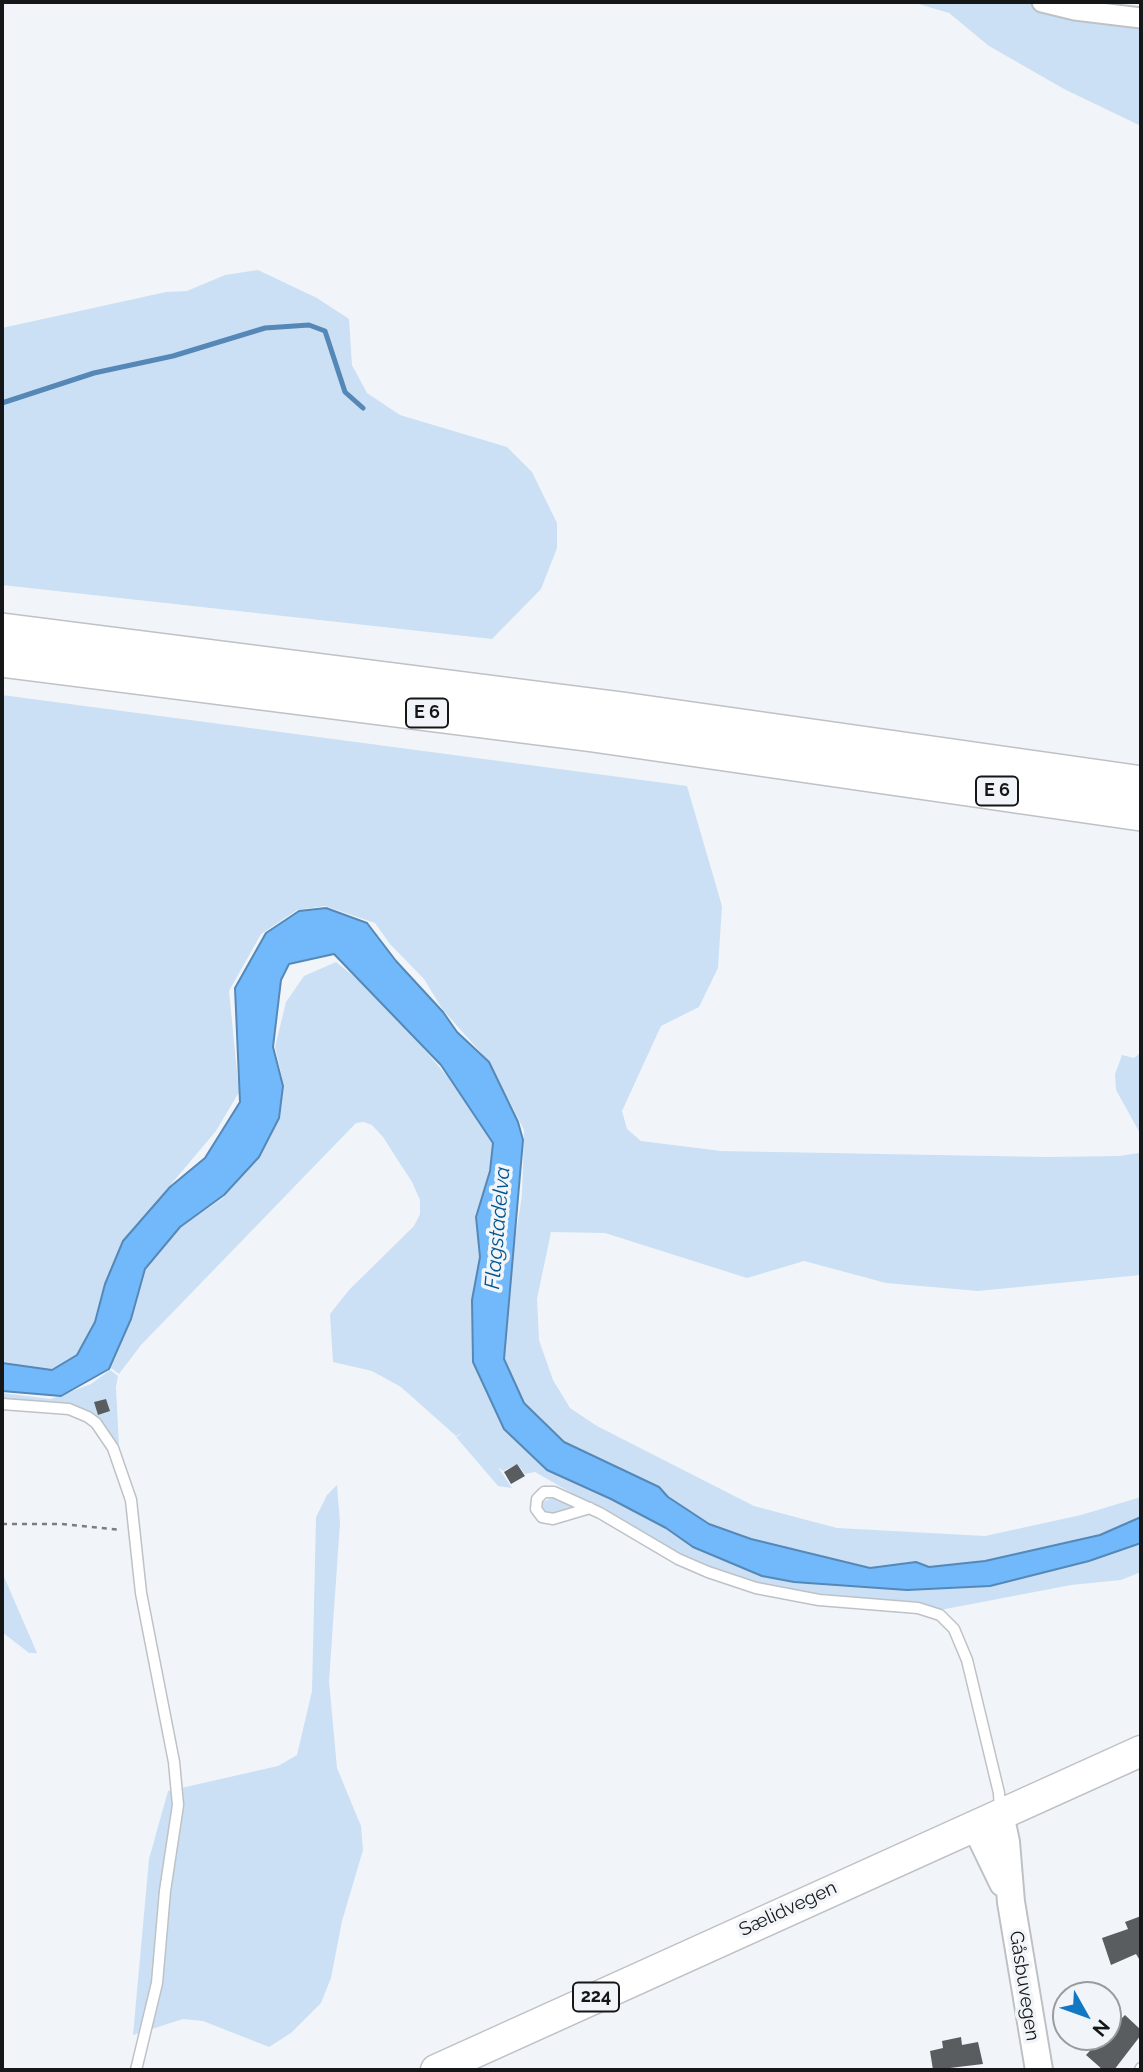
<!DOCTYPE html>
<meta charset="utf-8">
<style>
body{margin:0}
#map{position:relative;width:1143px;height:2072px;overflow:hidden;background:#f1f5f9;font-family:Raleway,sans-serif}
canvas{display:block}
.frame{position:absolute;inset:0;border:4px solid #141617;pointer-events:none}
.north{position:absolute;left:1052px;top:1981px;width:70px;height:70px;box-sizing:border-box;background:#f1f5f9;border:2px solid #999c9f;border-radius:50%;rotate:130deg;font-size:19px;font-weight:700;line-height:28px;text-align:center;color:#141617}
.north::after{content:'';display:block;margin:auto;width:24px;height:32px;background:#1278c4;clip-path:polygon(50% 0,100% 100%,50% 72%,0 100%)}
</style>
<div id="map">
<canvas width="1143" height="2072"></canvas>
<div class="frame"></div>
<div class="north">N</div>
</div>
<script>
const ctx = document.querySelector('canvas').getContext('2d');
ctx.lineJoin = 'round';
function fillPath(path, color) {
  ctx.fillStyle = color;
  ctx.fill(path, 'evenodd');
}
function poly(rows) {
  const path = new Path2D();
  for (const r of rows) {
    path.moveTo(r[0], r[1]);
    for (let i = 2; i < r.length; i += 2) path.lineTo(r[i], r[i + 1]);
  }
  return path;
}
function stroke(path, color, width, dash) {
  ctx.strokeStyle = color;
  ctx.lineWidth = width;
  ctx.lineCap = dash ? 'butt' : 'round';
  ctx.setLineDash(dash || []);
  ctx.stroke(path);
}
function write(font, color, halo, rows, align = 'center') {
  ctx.font = font + ' Raleway,sans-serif';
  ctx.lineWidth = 7;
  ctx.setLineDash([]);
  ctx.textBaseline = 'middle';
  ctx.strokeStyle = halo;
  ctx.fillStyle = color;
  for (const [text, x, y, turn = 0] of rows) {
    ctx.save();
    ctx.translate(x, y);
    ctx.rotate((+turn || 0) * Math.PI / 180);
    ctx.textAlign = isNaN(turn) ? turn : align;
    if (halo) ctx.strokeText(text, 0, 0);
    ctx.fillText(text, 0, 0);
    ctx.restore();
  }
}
const green = poly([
 [912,2,1027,2,1053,10,1141,21,1141,126,1064,89,989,46,949,13],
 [258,270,317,298,349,319,352,365,367,393,400,415,507,447,532,472,557,523,557,548,541,589,492,639,2,585,2,328,166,292,187,291,225,275],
 [2,695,687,786,722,906,718,968,699,1007,661,1026,622,1111,627,1129,641,1141,721,1151,1047,1157,1119,1156,1139,1153,1141,1150,1141,1275,978,1291,886,1283,804,1261,747,1278,605,1233,551,1232,537,1299,539,1340,553,1380,570,1408,597,1426,754,1506,837,1528,985,1536,1081,1515,1141,1497,1141,1517,1100,1535,985,1561,929,1567,916,1562,870,1568,751,1539,708,1524,668,1497,659,1487,564,1442,524,1403,504,1359,510,1273,522,1195,524,1130,489,1062,443,1010,424,979,390,944,375,923,325,906,297,910,261,934,229,991,239,1092,216,1131,123,1241,105,1284,95,1322,77,1355,52,1370,2,1363],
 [336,962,361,982,406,1028,447,1076,493,1143,490,1171,476,1217,480,1257,472,1300,473,1362,504,1429,547,1470,611,1499,666,1528,693,1547,762,1576,1089,1561,1141,1543,1141,1572,1121,1580,1071,1585,935,1611,789,1595,694,1563,535,1472,525,1474,517,1464,503,1471,498,1467,512,1488,498,1486,456,1437,464,1432,456,1436,401,1387,372,1371,333,1362,330,1314,349,1290,414,1226,420,1214,420,1200,412,1182,383,1137,372,1125,364,1122,356,1123,141,1345,119,1374,111,1368,131,1321,146,1270,181,1227,223,1198,260,1157,279,1118,284,1086,275,1047,286,1002,304,976],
 [1141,1052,1141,1135,1116,1090,1115,1074,1122,1055,1134,1058],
 [110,1370,118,1376,116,1387,119,1447,116,1449,86,1409,2,1405,2,1393,51,1399,91,1384],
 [337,1485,340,1523,329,1681,337,1768,361,1826,363,1850,342,1921,331,1978,321,2003,291,2033,269,2047,203,2021,183,2019,133,2035,149,1859,168,1791,278,1766,297,1755,312,1691,316,1517,327,1495],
 [553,1497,570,1504,572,1509,553,1519,541,1511,541,1503],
 [2,1572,37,1653,29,1653,2,1632]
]);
const water = poly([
 [326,908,367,923,396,961,443,1012,457,1032,489,1062,518,1122,523,1140,504,1359,524,1403,564,1442,659,1487,668,1497,709,1524,751,1539,870,1568,916,1562,929,1567,985,1561,1100,1535,1141,1517,1141,1543,1089,1561,990,1586,907,1590,794,1582,762,1576,693,1547,666,1528,611,1499,547,1470,504,1429,473,1362,472,1300,480,1257,476,1217,490,1171,493,1143,441,1065,334,954,289,964,281,980,273,1047,283,1086,279,1118,259,1157,224,1195,180,1227,145,1269,131,1319,109,1369,61,1396,2,1391,2,1363,52,1370,77,1355,95,1322,105,1284,123,1241,170,1187,205,1158,240,1102,235,988,266,933,299,911,326,908]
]);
const stream = poly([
 [2,403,94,373,173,356,265,328,309,325,325,331,345,392,363,408]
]);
const building = poly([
 [106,1399,110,1411,98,1415,94,1402],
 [517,1464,525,1476,511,1484,504,1472],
 [1141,1916,1141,1962,1136,1954,1111,1965,1102,1938,1128,1929,1125,1922],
 [1125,2015,1141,2030,1141,2035,1114,2070,1103,2070,1086,2055,1103,2037,1108,2037,1108,2020,1114,2026],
 [961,2037,962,2045,978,2042,983,2064,933,2070,930,2051,943,2048,942,2041]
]);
const path = poly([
 [2,1524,61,1524,121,1530]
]);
const service = poly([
 [2,1404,69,1409,88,1417,96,1423,113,1448,131,1500,141,1593,174,1762,178,1805,165,1891,157,1983,136,2070],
 [590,1508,553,1519,542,1517,536,1509,537,1499,544,1492,554,1492,600,1513,678,1559,708,1572,756,1588,819,1600,918,1608,940,1615,954,1629,967,1660,999,1793,1000,1810],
 [1140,2070,1141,2068]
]);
const minor = poly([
 [1042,2,1075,10,1141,18]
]);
const secondary = poly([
 [1000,1814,1006,1842,1011,1902,1039,2070],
 [975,1825,1003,1883]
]);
const primary = poly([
 [436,2070,1141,1751]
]);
const motorway = poly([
 [2,631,622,710,1141,784],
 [2,659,593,734,1141,813]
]);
const shields = [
 [427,713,42],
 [997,791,42],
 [596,1997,46]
];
const shieldNames = [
 ["E 6",427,713],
 ["E 6",997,791],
 ["224",596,1997]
];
const streetNames = [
 ["Sælidvegen",788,1909,-25],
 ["Gåsbuvegen",1024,1986,81]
];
const waterNames = [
 ["Flagstadelva",498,1228,-85]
];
fillPath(green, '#cbe0f4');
fillPath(water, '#71b9fb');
stroke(water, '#5588b7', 2);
stroke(stream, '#5588b7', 5);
fillPath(building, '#5a5d60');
stroke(service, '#bec2c6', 13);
stroke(minor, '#bec2c6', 23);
stroke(secondary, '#bec2c6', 30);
stroke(primary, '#bec2c6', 33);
stroke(motorway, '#bec2c6', 38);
stroke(path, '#7b7e81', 2.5, [5, 5]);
stroke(service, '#fff', 10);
stroke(minor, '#fff', 19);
stroke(secondary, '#fff', 26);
stroke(primary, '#fff', 30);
stroke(motorway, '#fff', 35);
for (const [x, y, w] of shields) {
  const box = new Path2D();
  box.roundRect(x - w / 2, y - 14.5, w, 29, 5);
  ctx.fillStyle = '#f1f5f9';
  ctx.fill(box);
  stroke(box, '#141617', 2);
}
write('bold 18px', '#141617', null, shieldNames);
write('19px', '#141617', '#f1f5f9', streetNames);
write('italic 21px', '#005590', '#f1f5f9', waterNames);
</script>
